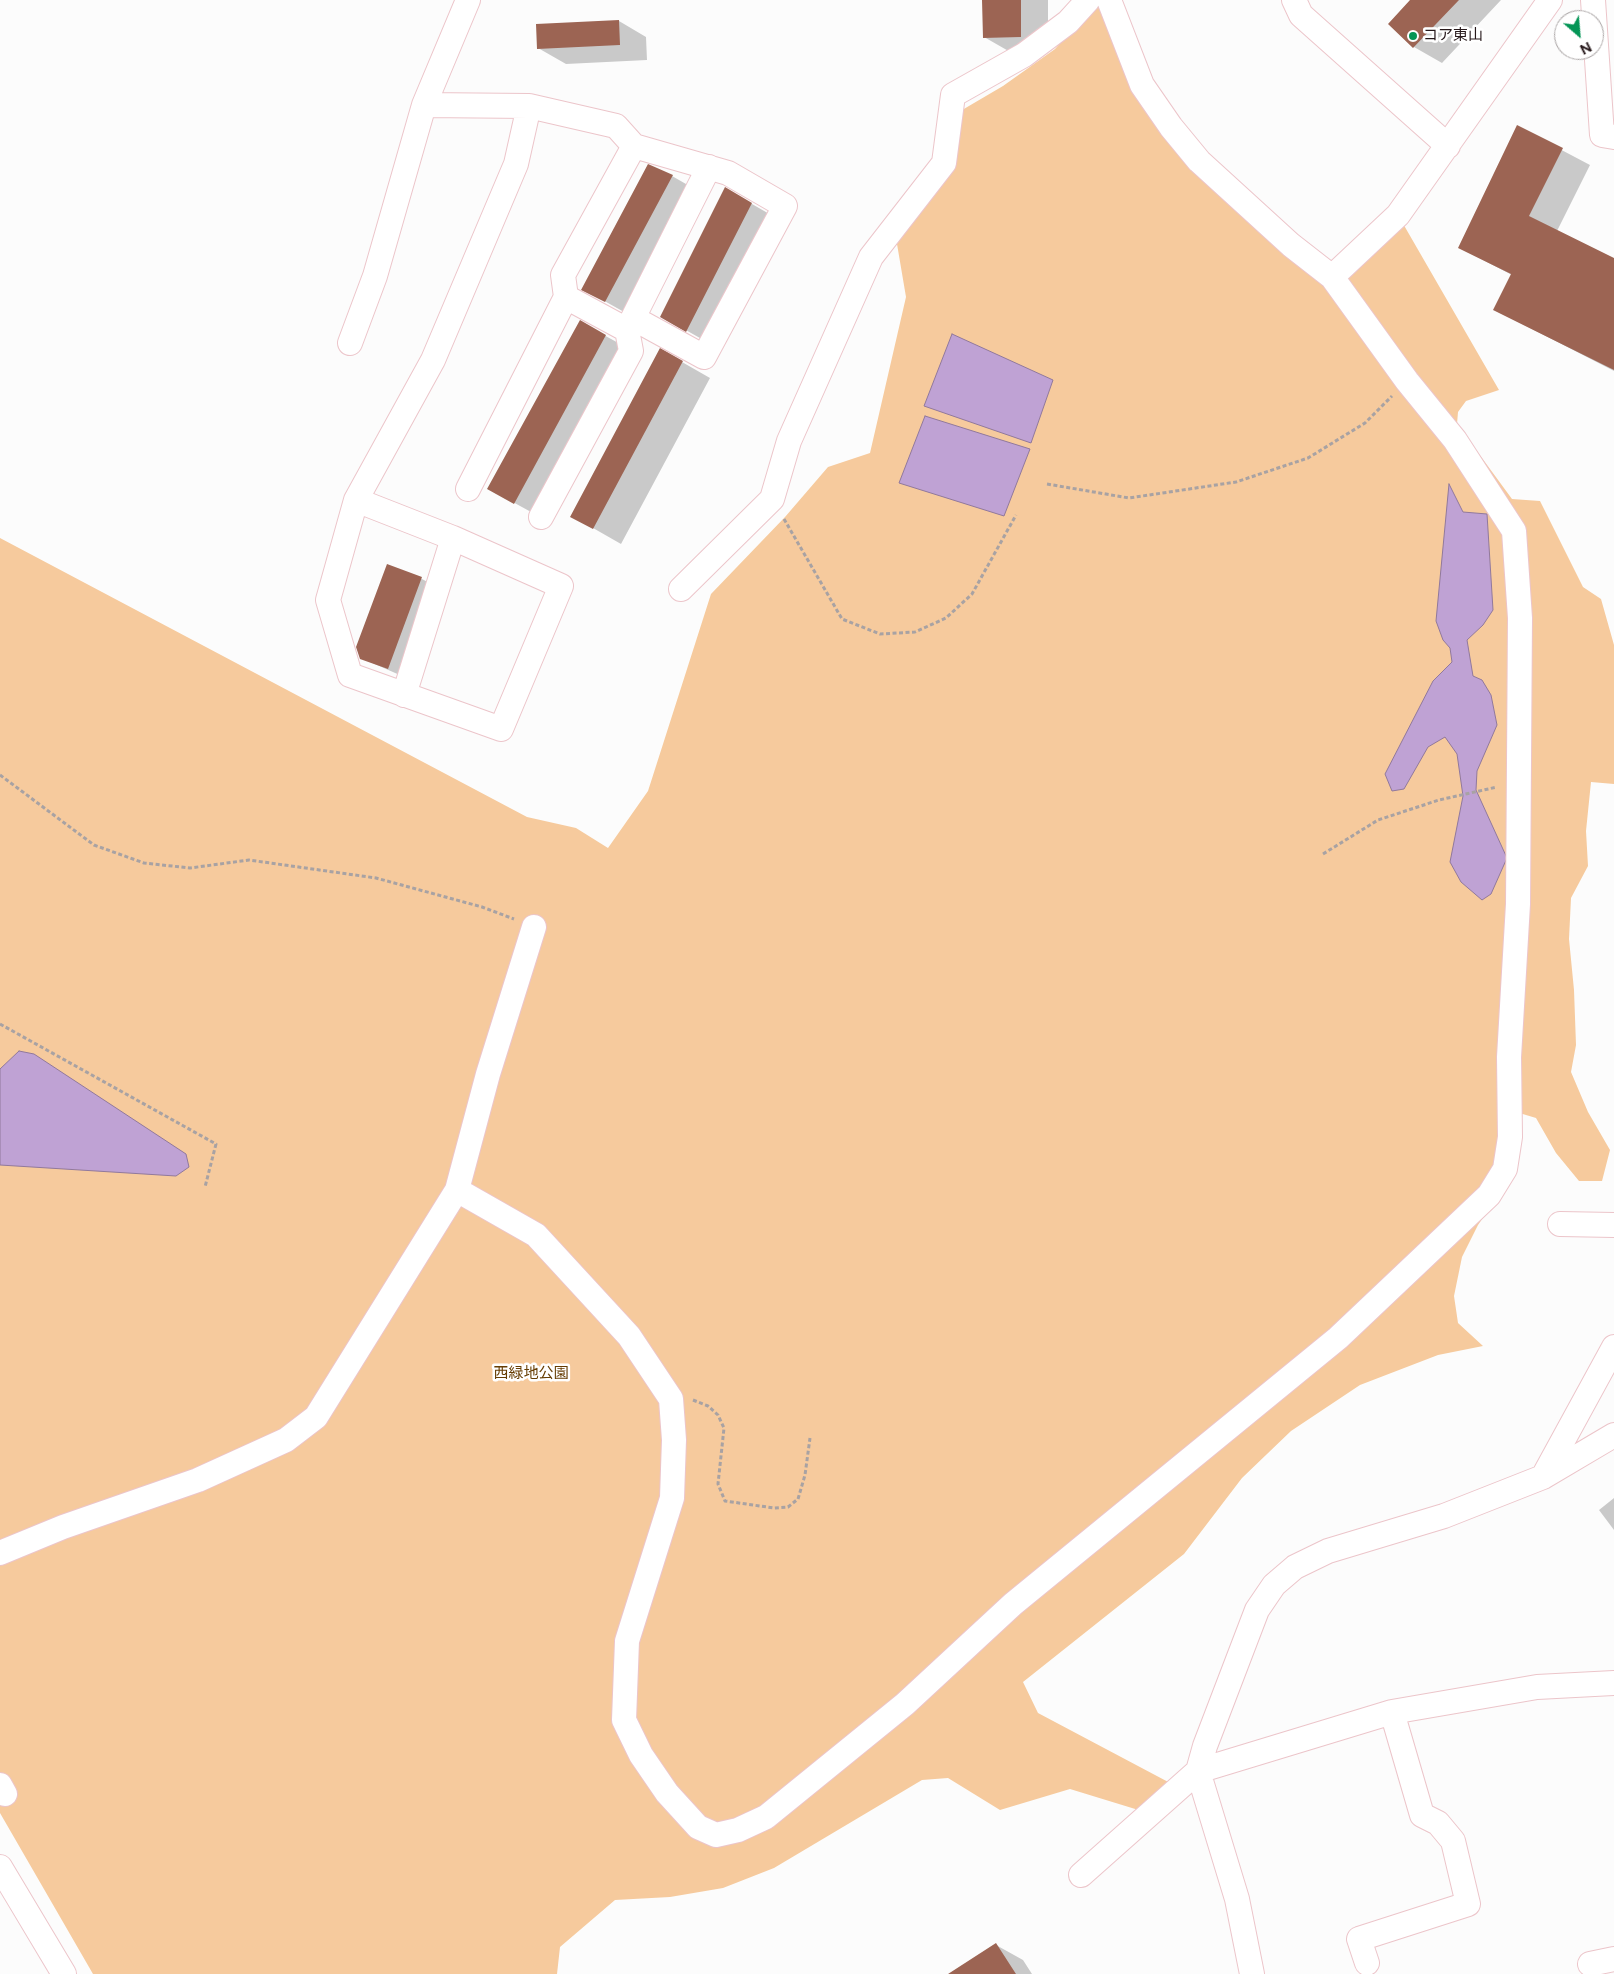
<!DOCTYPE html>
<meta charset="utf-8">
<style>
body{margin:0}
#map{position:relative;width:1614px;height:1974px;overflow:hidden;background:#fcfcfc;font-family:Figtree,sans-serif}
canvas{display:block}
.north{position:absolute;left:1554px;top:10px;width:50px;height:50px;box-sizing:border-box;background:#fff;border:1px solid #a8a3a3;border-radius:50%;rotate:153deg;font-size:14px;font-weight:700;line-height:20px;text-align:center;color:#26181a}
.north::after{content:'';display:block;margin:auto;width:18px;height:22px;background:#049556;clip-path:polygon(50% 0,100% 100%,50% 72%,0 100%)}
</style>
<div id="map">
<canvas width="1614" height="1974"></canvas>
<div class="north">N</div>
</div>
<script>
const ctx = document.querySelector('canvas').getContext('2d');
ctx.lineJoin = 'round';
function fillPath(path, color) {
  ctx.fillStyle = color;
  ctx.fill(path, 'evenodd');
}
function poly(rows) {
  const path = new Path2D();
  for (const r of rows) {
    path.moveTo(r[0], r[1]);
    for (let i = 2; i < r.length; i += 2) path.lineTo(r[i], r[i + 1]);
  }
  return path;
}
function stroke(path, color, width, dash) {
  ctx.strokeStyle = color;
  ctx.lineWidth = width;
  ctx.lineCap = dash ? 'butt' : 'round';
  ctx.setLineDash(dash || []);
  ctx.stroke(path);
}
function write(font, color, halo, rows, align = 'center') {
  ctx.font = font + ' Figtree,"Noto Sans JP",sans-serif';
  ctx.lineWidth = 5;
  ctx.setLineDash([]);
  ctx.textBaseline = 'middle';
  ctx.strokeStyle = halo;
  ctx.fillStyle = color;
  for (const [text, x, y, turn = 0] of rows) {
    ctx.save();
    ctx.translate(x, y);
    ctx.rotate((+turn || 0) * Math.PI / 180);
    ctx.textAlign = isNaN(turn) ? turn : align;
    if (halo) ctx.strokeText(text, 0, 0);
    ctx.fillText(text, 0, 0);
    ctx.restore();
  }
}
const green = poly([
 [1098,0,1130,80,1331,291,1398,215,1499,390,1466,401,1458,412,1457,424,1512,499,1540,501,1583,587,1601,599,1614,645,1614,784,1591,782,1586,831,1588,866,1571,898,1569,939,1574,990,1576,1045,1571,1072,1588,1112,1610,1150,1602,1181,1579,1181,1556,1153,1536,1118,1516,1112,1500,1193,1478,1225,1462,1257,1454,1296,1458,1323,1483,1346,1438,1355,1360,1385,1291,1431,1242,1478,1184,1554,1023,1682,1038,1713,1172,1784,1145,1812,1070,1789,1000,1810,948,1778,922,1780,774,1868,723,1888,670,1897,615,1900,560,1947,557,1974,93,1974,0,1813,0,538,527,817,576,828,608,848,648,791,711,594,785,517,828,467,870,453,906,297,897,244,946,170,957,113,1003,86,1055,49]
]);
const water = poly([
 [952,334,1053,380,1031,443,924,406,952,334],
 [925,416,1030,449,1004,516,899,483,925,416],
 [1449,484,1463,512,1487,514,1493,610,1483,625,1467,640,1473,676,1482,680,1491,695,1497,725,1477,771,1476,790,1507,858,1491,894,1482,900,1461,882,1450,862,1463,796,1457,754,1445,737,1428,747,1404,789,1392,791,1385,774,1433,681,1452,662,1450,648,1443,640,1436,621,1449,484],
 [19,1051,34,1054,186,1154,189,1167,176,1176,0,1165,0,1069,19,1051]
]);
const shadow = poly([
 [984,0,1048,0,1048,53,1012,53,984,37],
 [1412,0,1501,0,1442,63,1414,47,1389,24],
 [619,21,646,37,647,60,566,64,538,48],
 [1518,127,1590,165,1557,231,1614,260,1614,371,1495,310,1512,275,1460,248],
 [672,176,700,192,633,317,583,289],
 [726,189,778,219,714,346,661,316],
 [580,322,633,351,542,518,489,489],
 [682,362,710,378,621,544,572,516],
 [388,566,422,579,435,586,402,676,361,658],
 [1614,1498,1614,1530,1599,1510],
 [996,1945,1023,1960,1032,1974,950,1974]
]);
const building = poly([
 [982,0,1021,0,1021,37,983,38],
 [1410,0,1459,0,1413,48,1388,24],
 [619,20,620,45,537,49,536,24],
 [1517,125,1563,148,1529,216,1614,258,1614,370,1493,310,1511,274,1458,248],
 [648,164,673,175,605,302,581,290],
 [725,187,752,203,686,332,660,317],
 [580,320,606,335,514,504,487,489],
 [660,348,683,361,593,529,570,517],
 [387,564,422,577,388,669,360,659,356,647],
 [996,1943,1016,1974,948,1974]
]);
const path = poly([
 [1047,484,1129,498,1236,482,1308,458,1365,423,1392,396],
 [784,519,842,619,880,634,915,632,946,618,972,594,1016,515],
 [0,775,94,845,144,863,190,868,249,860,376,878,482,907,514,919],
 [1323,854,1378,820,1439,800,1497,787],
 [0,1024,216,1144,205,1187],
 [693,1400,708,1406,718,1415,724,1428,718,1484,725,1501,774,1508,788,1507,798,1499,805,1475,810,1438]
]);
const minor = poly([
 [1294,0,1301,15,1448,146],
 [1593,0,1602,135,1614,137],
 [424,105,529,106,616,126,634,146,728,173,785,206,704,357,633,318],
 [1332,277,1398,215,1550,0],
 [566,297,627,330],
 [350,343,375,276,424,105,468,0],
 [468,489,566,297,563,275,634,146],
 [356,500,453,538,561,586,501,729,350,675,328,600,356,500,433,360,516,164,529,106],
 [541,517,631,351,627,330,709,167],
 [681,589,772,499,789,441,871,257,944,163,953,95,1024,55,1068,22,1088,0],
 [404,695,453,538],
 [457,1190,536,1235,629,1336,671,1399,674,1440,672,1498,627,1641,624,1720,641,1755,667,1793,698,1827,716,1835,738,1830,766,1817,905,1704,1013,1604,1338,1338,1489,1195,1505,1169,1510,1137,1509,1057,1518,904,1520,618,1514,531,1455,440,1407,381,1332,277,1291,245,1199,161,1171,127,1142,85,1109,0],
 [1560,1224,1614,1225],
 [1543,1477,1614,1347],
 [0,1553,63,1527,198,1480,286,1440,316,1417,457,1190,488,1074,534,927],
 [0,1785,5,1794],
 [0,1867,64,1974],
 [1081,1875,1198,1771,1392,1712,1537,1687,1614,1683],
 [1367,1963,1359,1939,1468,1904,1453,1841,1438,1823,1422,1815,1392,1712],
 [1590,1964,1614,1959],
 [1252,1974,1237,1899,1198,1771,1205,1746,1257,1610,1274,1585,1295,1567,1328,1551,1444,1516,1543,1477,1614,1435]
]);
const markers = [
 [1413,36,5,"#049556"]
];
const poiNames = [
 ["コア東山",1423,36]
];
const parkNames = [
 ["西緑地公園",531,1374]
];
fillPath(green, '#f6ca9d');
fillPath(water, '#bfa2d4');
stroke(water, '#91799c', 1);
fillPath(shadow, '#0003');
fillPath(building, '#9c6453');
stroke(minor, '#ecc5ca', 26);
stroke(path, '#a8a2a3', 3, [4, 2.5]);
stroke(minor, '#fff', 24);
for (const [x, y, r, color] of markers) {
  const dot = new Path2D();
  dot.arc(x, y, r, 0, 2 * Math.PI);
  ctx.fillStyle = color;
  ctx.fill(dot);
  stroke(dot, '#fff', 2);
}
write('15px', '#26181a', '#fff', poiNames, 'left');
write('15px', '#663d03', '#fff', parkNames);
</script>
